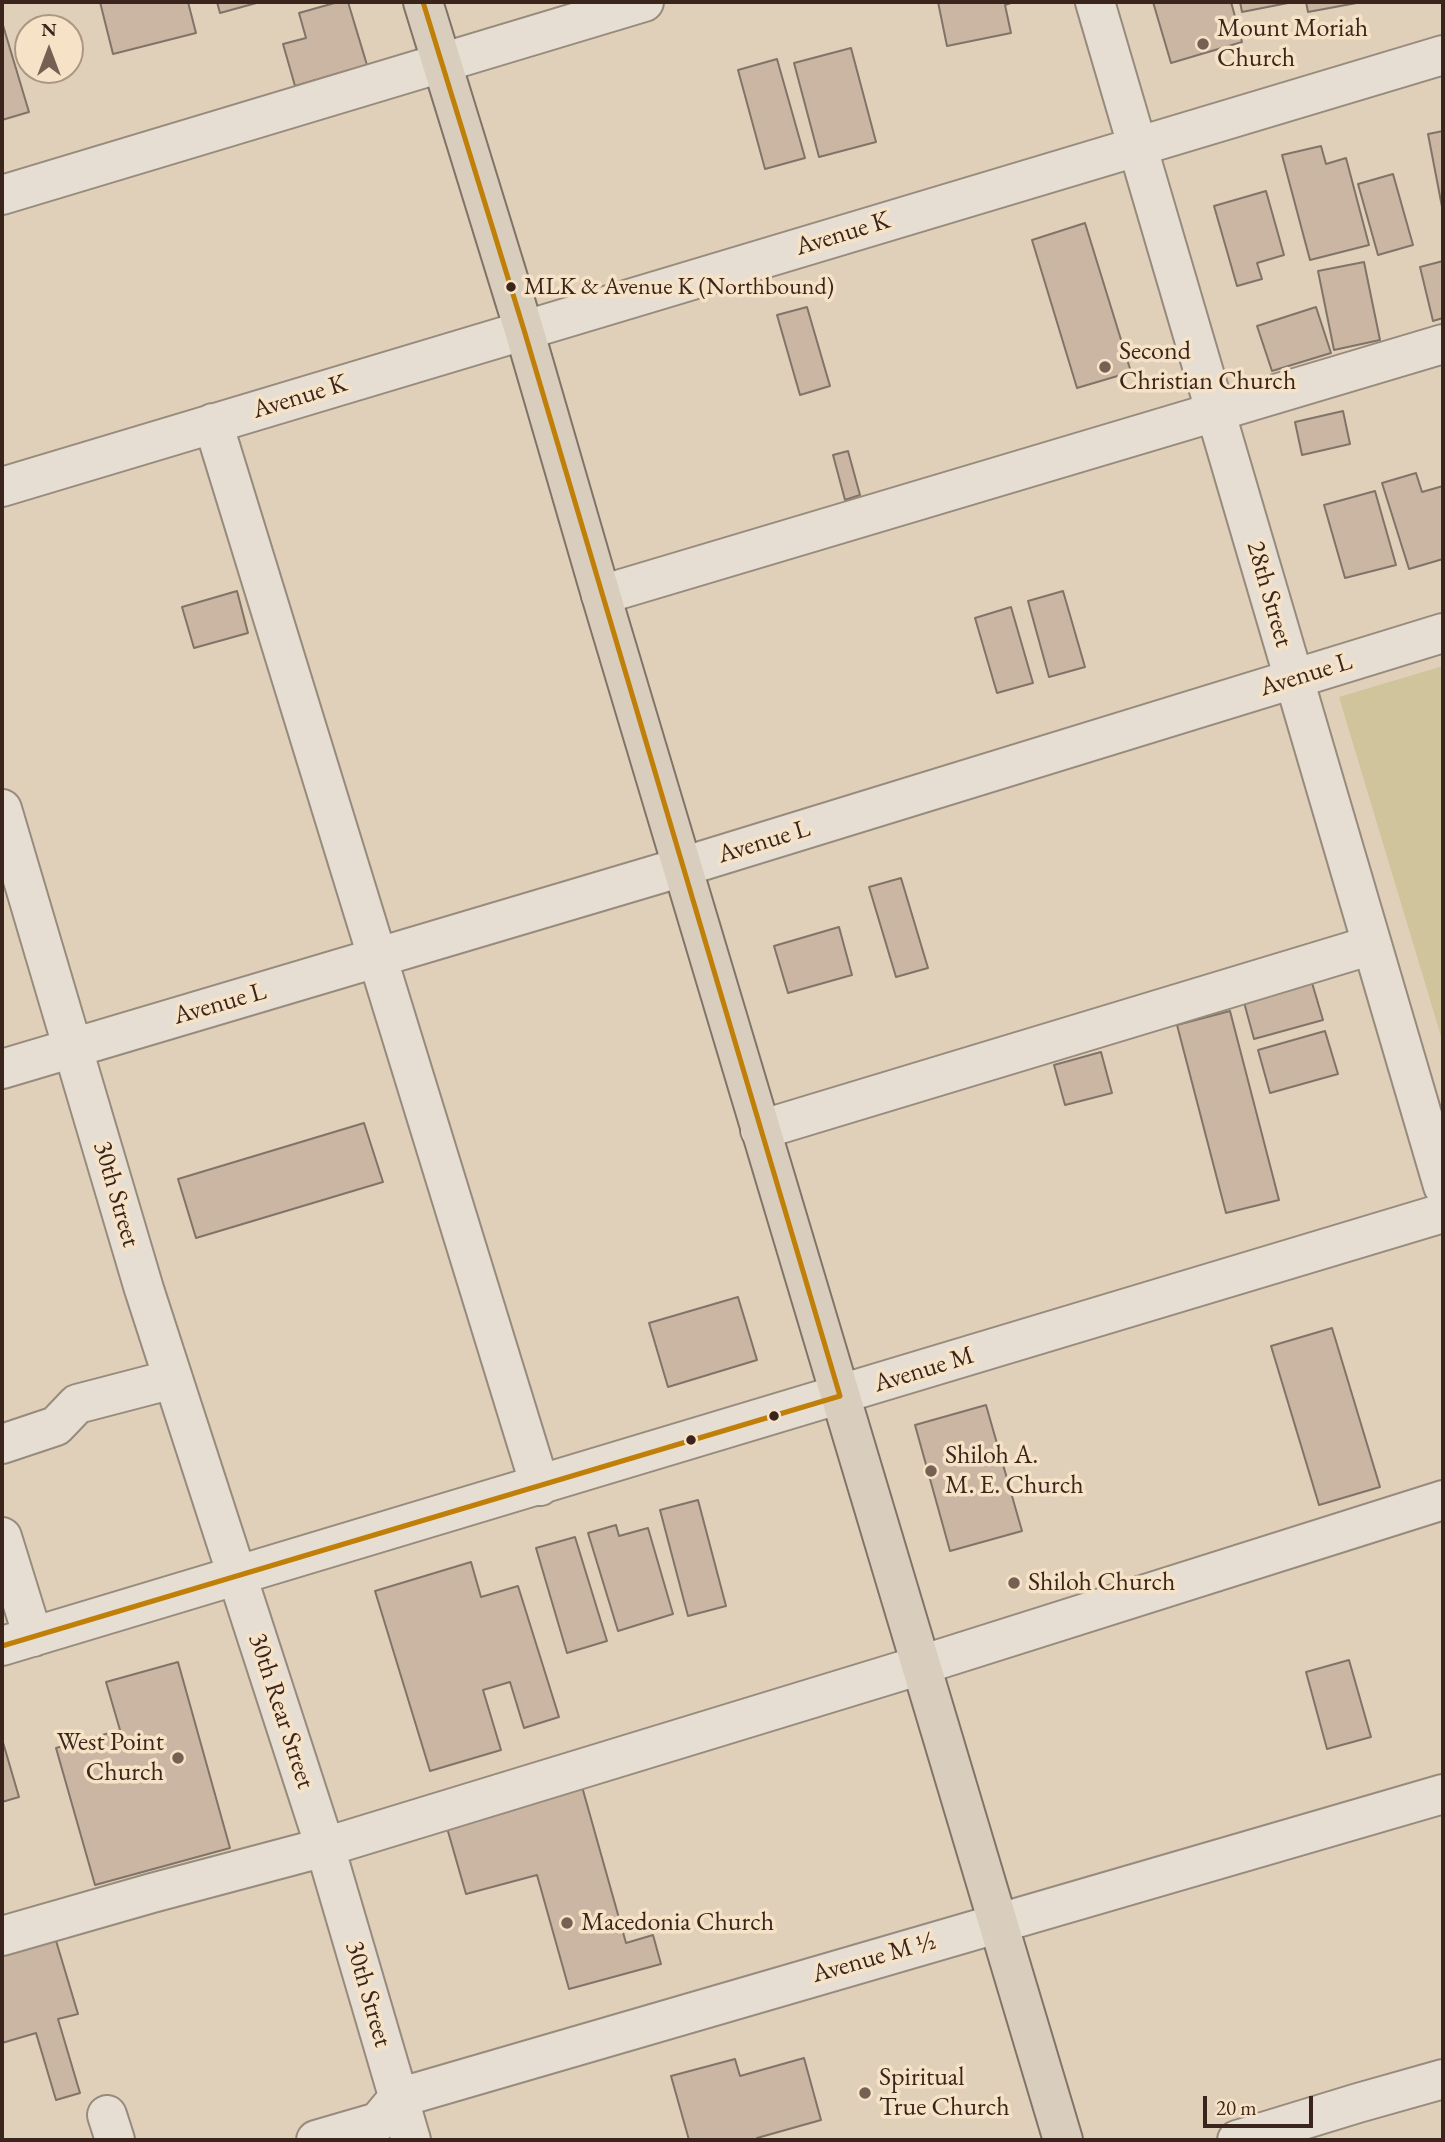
<!DOCTYPE html>
<meta charset="utf-8">
<style>
body{margin:0}
#map{position:relative;width:1445px;height:2142px;overflow:hidden;background:#e1d0b9;font-family:"EB Garamond",serif}
canvas{display:block}
.frame{position:absolute;inset:0;border:4px solid #3b241c;pointer-events:none}
.north{position:absolute;left:14px;top:14px;width:70px;height:70px;box-sizing:border-box;background:#f6e3c7;border:2px solid #ab9783;border-radius:50%;rotate:0deg;font-size:19px;font-weight:700;line-height:28px;text-align:center;color:#3b241c}
.north::after{content:'';display:block;margin:auto;width:24px;height:32px;background:#756053;clip-path:polygon(50% 0,100% 100%,50% 72%,0 100%)}
.scale{position:absolute;left:1203px;top:2096px;width:110px;height:32px;box-sizing:border-box;border:4px solid #3b241c;border-top:0;padding-left:9px;font-size:21px;line-height:24px;white-space:nowrap;color:#3b241c;-webkit-text-stroke:5px #f6e3c7;paint-order:stroke}
</style>
<div id="map">
<canvas width="1445" height="2142"></canvas>
<div class="frame"></div>
<div class="north">N</div>
<div class="scale">20 m</div>
</div>
<script>
const ctx = document.querySelector('canvas').getContext('2d');
ctx.lineJoin = 'round';
function fillPath(path, color) {
  ctx.fillStyle = color;
  ctx.fill(path, 'evenodd');
}
function poly(rows) {
  const path = new Path2D();
  for (const r of rows) {
    path.moveTo(r[0], r[1]);
    for (let i = 2; i < r.length; i += 2) path.lineTo(r[i], r[i + 1]);
  }
  return path;
}
function stroke(path, color, width, dash) {
  ctx.strokeStyle = color;
  ctx.lineWidth = width;
  ctx.lineCap = dash ? 'butt' : 'round';
  ctx.setLineDash(dash || []);
  ctx.stroke(path);
}
function write(font, color, halo, rows, align = 'center') {
  ctx.font = font + ' "EB Garamond",serif';
  ctx.lineWidth = 7;
  ctx.setLineDash([]);
  ctx.textBaseline = 'middle';
  ctx.strokeStyle = halo;
  ctx.fillStyle = color;
  for (const [text, x, y, turn = 0] of rows) {
    ctx.save();
    ctx.translate(x, y);
    ctx.rotate((+turn || 0) * Math.PI / 180);
    ctx.textAlign = isNaN(turn) ? turn : align;
    if (halo) ctx.strokeText(text, 0, 0);
    ctx.fillText(text, 0, 0);
    ctx.restore();
  }
}
const green = poly([
 [1443,666,1443,1043,1339,697]
]);
const building = poly([
 [100,2,188,2,196,33,113,54,100,2],
 [217,2,260,2,220,13,217,2],
 [338,2,348,2,367,65,295,86,283,44,306,38,299,13,338,2],
 [938,2,1014,2,1005,5,1011,33,947,46,938,2],
 [1153,2,1231,2,1242,42,1171,63,1153,2],
 [1240,2,1293,2,1242,12,1240,2],
 [1306,2,1362,2,1308,12,1306,2],
 [2,22,29,112,2,120,2,22],
 [851,48,876,142,819,157,794,63,851,48],
 [777,59,805,158,765,169,738,70,777,59],
 [1443,131,1443,212,1428,134,1443,131],
 [1321,146,1326,164,1346,158,1369,245,1310,260,1282,155,1321,146],
 [1393,174,1413,245,1378,255,1358,184,1393,174],
 [1266,191,1284,255,1257,263,1262,279,1237,286,1214,206,1266,191],
 [1085,223,1131,372,1077,388,1032,240,1085,223],
 [1443,261,1443,318,1433,321,1420,267,1443,261],
 [1364,262,1380,340,1334,350,1318,271,1364,262],
 [807,307,830,386,800,395,777,315,807,307],
 [1316,307,1331,353,1272,371,1257,326,1316,307],
 [1343,411,1350,444,1302,455,1295,422,1343,411],
 [848,451,860,495,845,500,833,455,848,451],
 [1416,473,1422,492,1443,486,1443,559,1409,569,1382,483,1416,473],
 [1375,491,1396,565,1345,578,1324,505,1375,491],
 [237,591,248,633,194,648,182,607,237,591],
 [1063,591,1085,667,1049,677,1028,601,1063,591],
 [1011,607,1033,683,997,693,975,618,1011,607],
 [901,878,928,968,896,977,869,887,901,878],
 [839,927,852,975,788,993,774,946,839,927],
 [1310,976,1323,1020,1254,1039,1242,995,1310,976],
 [1230,1011,1279,1200,1226,1213,1177,1025,1230,1011],
 [1325,1031,1338,1074,1270,1093,1258,1050,1325,1031],
 [1101,1052,1112,1093,1065,1105,1054,1065,1101,1052],
 [364,1123,383,1182,196,1238,178,1179,364,1123],
 [738,1297,757,1360,668,1387,649,1323,738,1297],
 [1332,1328,1380,1487,1319,1505,1271,1346,1332,1328],
 [986,1405,1022,1531,950,1551,915,1425,986,1405],
 [698,1500,726,1606,688,1616,660,1510,698,1500],
 [616,1525,619,1536,648,1528,673,1614,618,1631,588,1533,616,1525],
 [575,1537,607,1641,567,1653,536,1548,575,1537],
 [471,1562,481,1597,518,1586,559,1717,524,1728,510,1682,483,1690,501,1750,430,1771,375,1591,471,1562],
 [1349,1660,1371,1737,1327,1749,1306,1672,1349,1660],
 [178,1662,230,1848,95,1885,56,1748,120,1730,106,1682,178,1662],
 [2,1739,19,1797,2,1802,2,1739],
 [579,1776,626,1943,653,1935,661,1964,569,1989,537,1875,466,1894,443,1814,579,1776],
 [54,1934,78,2014,58,2019,80,2093,56,2100,36,2033,2,2043,2,1949,54,1934],
 [804,2058,821,2120,757,2138,758,2140,689,2140,671,2076,735,2059,740,2076,804,2058]
]);
const minor = poly([
 [1095,2,1443,1186],
 [2,195,644,2],
 [213,423,540,1486],
 [2,487,1443,55],
 [601,595,1443,344],
 [2,809,144,1289,325,1847,411,2140],
 [2,1069,682,867,1443,633],
 [760,1130,1372,945],
 [2,1444,56,1426,77,1404,173,1379],
 [2,1537,33,1637],
 [2,1646,1443,1213],
 [2,1936,152,1893,325,1847,921,1665,1443,1500],
 [107,2115,115,2140],
 [316,2140,378,2122,398,2098,1443,1794],
 [1237,2140,1358,2103,1443,2079]
]);
const major = poly([
 [423,2,524,330,601,595,1063,2140]
]);
const bus1 = poly([
 [2,1646,840,1396,524,330,423,2]
]);
const markers = [
 [1203,44,7,"#756053"],
 [511,287,6,"#3b241c"],
 [1105,367,7,"#756053"],
 [774,1416,6,"#3b241c"],
 [691,1440,6,"#3b241c"],
 [931,1471,7,"#756053"],
 [1014,1583,7,"#756053"],
 [178,1758,7,"#756053"],
 [567,1923,7,"#756053"],
 [865,2093,7,"#756053"]
];
const busNames = [
 ["MLK & Avenue K (Northbound)",524,287]
];
const poiNames = [
 ["Mount Moriah",1217,29],
 ["Church",1217,59],
 ["Second",1119,352],
 ["Christian Church",1119,382],
 ["Shiloh A.",945,1456],
 ["M. E. Church",945,1486],
 ["Shiloh Church",1028,1583],
 ["West Point",164,1743,"right"],
 ["Church",164,1773,"right"],
 ["Macedonia Church",581,1923],
 ["Spiritual",879,2078],
 ["True Church",879,2108]
];
const streetNames = [
 ["Avenue K",843,234,-17],
 ["Avenue K",300,397,-17],
 ["28th Street",1269,594,74],
 ["Avenue L",1306,675,-17],
 ["Avenue L",764,842,-17],
 ["Avenue L",220,1004,-16],
 ["30th Street",116,1194,74],
 ["Avenue M",924,1370,-17],
 ["30th Rear Street",281,1711,72],
 ["Avenue M ½",874,1958,-16],
 ["30th Street",368,1994,74]
];
fillPath(green, '#cfc49c');
fillPath(building, '#cbb5a3');
stroke(building, '#807468', 2);
stroke(minor, '#978b7d', 42);
stroke(major, '#807468', 42);
stroke(minor, '#e6ded2', 38);
stroke(major, '#d9cebd', 38);
stroke(bus1, '#bf7f08', 5);
for (const [x, y, r, color] of markers) {
  const dot = new Path2D();
  dot.arc(x, y, r, 0, 2 * Math.PI);
  ctx.fillStyle = color;
  ctx.fill(dot);
  stroke(dot, '#f6e3c7', 2.5);
}
write('24px', '#3b241c', '#f6e3c7', busNames, 'left');
write('26px', '#3b241c', '#f6e3c7', poiNames, 'left');
write('26px', '#3b241c', '#f6e3c7', streetNames);
</script>
